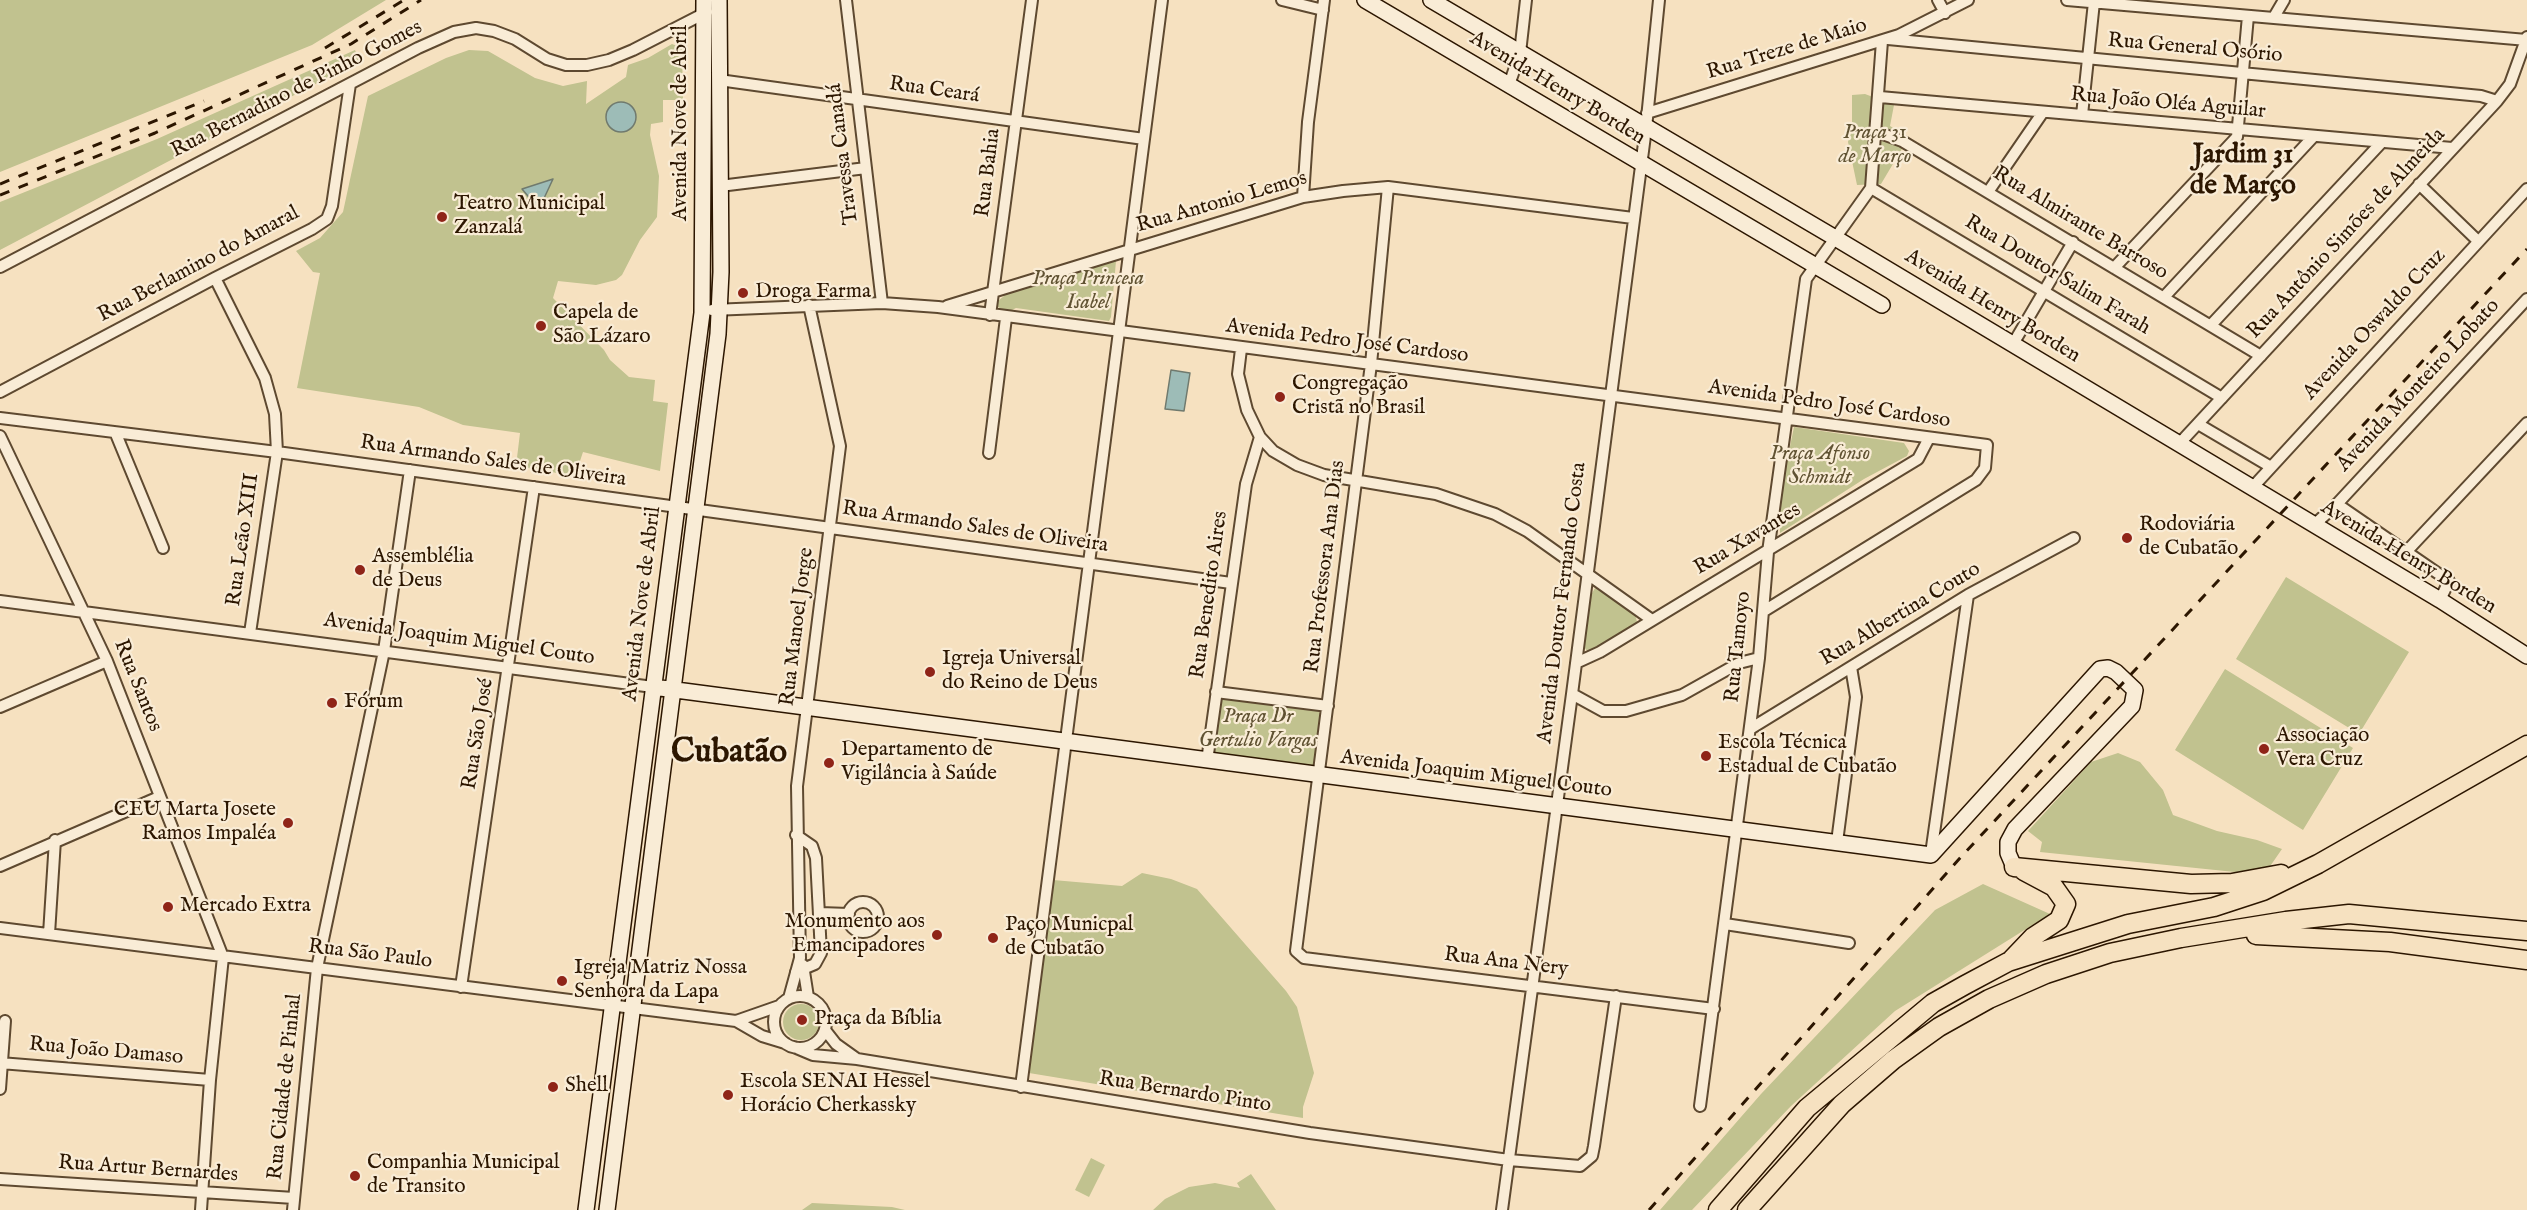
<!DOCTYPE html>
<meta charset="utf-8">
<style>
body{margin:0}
canvas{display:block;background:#f6e1c0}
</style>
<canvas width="2527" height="1210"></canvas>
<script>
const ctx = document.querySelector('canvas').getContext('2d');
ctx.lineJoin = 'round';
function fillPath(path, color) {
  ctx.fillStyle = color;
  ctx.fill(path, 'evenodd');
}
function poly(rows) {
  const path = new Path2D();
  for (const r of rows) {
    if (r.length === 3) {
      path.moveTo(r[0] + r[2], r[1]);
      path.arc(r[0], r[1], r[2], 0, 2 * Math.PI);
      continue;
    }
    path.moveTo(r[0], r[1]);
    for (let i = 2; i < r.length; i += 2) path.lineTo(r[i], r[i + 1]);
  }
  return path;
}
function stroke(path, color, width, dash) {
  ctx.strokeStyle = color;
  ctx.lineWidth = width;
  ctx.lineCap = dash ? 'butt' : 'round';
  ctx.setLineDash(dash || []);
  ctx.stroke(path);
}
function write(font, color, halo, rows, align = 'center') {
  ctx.font = font + ' "IM FELL English",serif';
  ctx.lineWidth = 4.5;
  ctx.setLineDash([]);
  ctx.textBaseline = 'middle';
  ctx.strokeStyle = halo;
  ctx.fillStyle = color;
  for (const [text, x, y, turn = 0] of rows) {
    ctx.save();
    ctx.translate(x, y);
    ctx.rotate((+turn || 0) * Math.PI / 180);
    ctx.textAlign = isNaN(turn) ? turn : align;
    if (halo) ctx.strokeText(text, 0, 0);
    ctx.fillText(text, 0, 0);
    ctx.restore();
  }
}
const green = poly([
 [0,0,386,0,312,45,0,172],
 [672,44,682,48,683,100,663,100,663,122,651,124,650,135,659,176,657,217,640,240,622,275,616,280,596,285,558,281,553,298,604,350,610,360,629,377,655,380,653,401,668,403,660,471,583,452,575,476,516,466,520,433,463,425,419,407,297,388,320,273,313,272,296,251,320,238,343,212,368,96,446,58,469,50,488,51,535,78,563,86,587,81,586,104,626,77,628,65,648,58],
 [355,50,359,61,0,250,0,202,157,139],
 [1865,94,1894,105,1890,126,1909,137,1881,184,1857,185,1848,142,1852,122,1852,95],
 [1112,257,1116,261,1111,317,1109,321,1016,308,1008,312,998,307,998,301,1004,296,1003,292],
 [1794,427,1904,443,1909,451,1907,456,1864,479,1780,533,1780,495],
 [2286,577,2409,652,2359,734,2236,659],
 [1595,588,1635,614,1637,622,1588,652,1584,647,1591,595],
 [2225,669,2353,748,2303,830,2175,750],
 [1222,696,1322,709,1313,766,1214,755],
 [2118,753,2140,762,2163,790,2173,815,2217,831,2257,840,2282,849,2264,875,2040,852,2042,842,2028,831,2091,762],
 [1142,873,1171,879,1197,889,1286,991,1297,1007,1314,1073,1303,1107,1303,1118,1029,1073,1053,880,1122,886],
 [1983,884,2050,914,1895,1011,1791,1106,1692,1210,1660,1210,1761,1094,1935,910],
 [801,1022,18],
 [1091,1158,1105,1165,1089,1197,1075,1190],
 [1251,1174,1276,1210,1153,1210,1165,1199,1189,1187,1215,1183,1240,1188,1237,1183],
 [812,1203,892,1207,905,1210,802,1210]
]);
const water = poly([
 [621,117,15],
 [553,179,539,209,522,189,553,179],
 [1171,370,1190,373,1184,411,1165,409,1171,370]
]);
const street = poly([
 [846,0,882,303],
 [1282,0,1323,10],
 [1938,0,1945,13],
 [2067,0,2527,40],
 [2274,17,2284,0],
 [1888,39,2481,96,2497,101],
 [719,80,1144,139],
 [1509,85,1520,53,1526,0],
 [1880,97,2452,148],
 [1647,113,1899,35,1968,0],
 [2082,115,2094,2],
 [1877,132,1902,141,2261,356],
 [2419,184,2478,241],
 [720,186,866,168],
 [1388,187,1371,364,1296,951,1304,958,1714,1009],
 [1871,188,2222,398],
 [1988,192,2043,112],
 [1303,197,1308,122,1324,0],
 [0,267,418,48,454,32,476,28,494,31,515,39,547,59,566,65,587,65,609,60,633,50,707,12],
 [2114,268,2237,137,2248,16],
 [215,278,265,378,275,414,277,452,250,633],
 [2164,297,2313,137],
 [947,306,1303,197,1343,191,1388,187,1633,218],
 [712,310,882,303,938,307,1987,445,1985,468,1976,480,1764,611],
 [990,315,1032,0],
 [2211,325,2381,143],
 [2013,344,2073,242],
 [1241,349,1238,374,1247,410,1260,437,1273,451,1297,465,1324,475,1436,494,1495,514,1527,531,1652,620],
 [0,392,215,278,312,229,327,219,332,206,350,84],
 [0,418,277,452,1231,583],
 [2198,424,2271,467],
 [116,434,163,548],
 [0,436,107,661,223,957,210,1080,201,1210],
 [2179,444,2497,101,2510,84,2527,37],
 [989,453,1006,318],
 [2252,488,2527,189],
 [2337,504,2449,581,2440,600],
 [2314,525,2337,504,2527,299],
 [2406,552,2527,423],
 [0,601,653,687],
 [1576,663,1600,652,1918,459,1929,438],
 [1216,692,1328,706],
 [1572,694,1603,711,1626,711,1682,695,1739,663,1759,658],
 [0,707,107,661],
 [1750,729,1968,595,2074,538],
 [1207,761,1246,484,1260,437],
 [796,835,812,846,816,858,821,953,815,964,796,972],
 [1837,842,1856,697,1851,667],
 [1931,854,1968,595],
 [0,866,159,797],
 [863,917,15],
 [820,913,849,914],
 [1725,924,1849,943],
 [0,928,736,1021,779,1006],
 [49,934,55,840],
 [803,965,808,997],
 [461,987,534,487],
 [800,1022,26],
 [789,998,800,958,797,786,840,446,809,305],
 [736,1021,762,1036,785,1043],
 [825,1030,836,1044,857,1059],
 [794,1047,813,1055,857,1059,1310,1133,1509,1160,1580,1166,1592,1156,1594,1146,1616,996],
 [0,1063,210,1080],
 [1021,1087,1162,0],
 [0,1089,5,1021],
 [1700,1106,1759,658,1768,552,1806,279,1871,188,1882,41],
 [0,1179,294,1198],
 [293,1210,317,968,384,651,410,470],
 [1502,1210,1572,694,1646,128,1659,0]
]);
const secondary = poly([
 [1365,0,1882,305],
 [1431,0,1837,239,2440,600,2527,656],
 [653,687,1931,855,2100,669,2108,668,2116,672,2135,690,2132,706,2015,829,2008,842,2008,853,2014,867],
 [586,1210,702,313,704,0],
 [607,1210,718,334,721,272,719,0]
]);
const highway = poly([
 [2014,867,2191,884,2232,883,2281,874],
 [2256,935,2390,942,2527,960],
 [2012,959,2033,937,2059,920,2066,904,2054,887,2024,871],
 [1718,1210,1807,1108,1933,1003,1965,985,2008,962,2128,924,2214,907,2263,891,2318,864,2527,745],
 [1747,1210,1842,1104,1893,1060,1939,1027,1989,999,2046,974,2110,953,2181,938,2286,921,2349,914,2527,931]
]);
const rail = poly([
 [325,48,404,0],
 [0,184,204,101],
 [0,195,155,133,351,44,421,0],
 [1649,1210,1960,858,2527,249]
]);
const markers = [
 [442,217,6,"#8f2418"],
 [743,293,6,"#8f2418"],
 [541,326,6,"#8f2418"],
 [1280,397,6,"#8f2418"],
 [2127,538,6,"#8f2418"],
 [360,570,6,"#8f2418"],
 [930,672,6,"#8f2418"],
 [332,703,6,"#8f2418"],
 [2264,749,6,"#8f2418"],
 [1706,756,6,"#8f2418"],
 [829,763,6,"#8f2418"],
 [288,823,6,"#8f2418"],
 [168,907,6,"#8f2418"],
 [937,935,6,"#8f2418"],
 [993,938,6,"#8f2418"],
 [562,981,6,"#8f2418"],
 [802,1020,6,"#8f2418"],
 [553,1087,6,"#8f2418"],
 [728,1095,6,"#8f2418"],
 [355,1176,6,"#8f2418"]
];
const streetNames = [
 ["Rua General Osório",2195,49,5],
 ["Rua Treze de Maio",1787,50,-17],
 ["Avenida Henry Borden",1557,89,31],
 ["Rua Bernadino de Pinho Gomes",297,90,-27],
 ["Rua Ceará",934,91,8],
 ["Rua João Oléa Aguilar",2168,104,5],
 ["Avenida Nove de Abril",682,123,-90],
 ["Travessa Canadá",844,154,-97],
 ["Rua Bahia",989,173,-83],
 ["Rua Antonio Lemos",1222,203,-16],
 ["Rua Almirante Barroso",2080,224,31],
 ["Rua Antônio Simões de Almeida",2347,234,-47],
 ["Rua Berlamino do Amaral",199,265,-28],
 ["Rua Doutor Salim Farah",2057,276,31],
 ["Avenida Henry Borden",1992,307,31],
 ["Avenida Oswaldo Cruz",2375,325,-47],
 ["Avenida Pedro José Cardoso",1347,342,7],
 ["Avenida Monteiro Lobato",2419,386,-47],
 ["Avenida Pedro José Cardoso",1829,405,8],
 ["Rua Armando Sales de Oliveira",493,462,8],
 ["Rua Armando Sales de Oliveira",975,528,8],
 ["Rua Leão XIII",244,540,-82],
 ["Rua Xavantes",1748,540,-31],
 ["Avenida Henry Borden",2408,558,31],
 ["Rua Professora Ana Dias",1326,567,-83],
 ["Rua Benedito Aires",1210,595,-82],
 ["Avenida Doutor Fernando Costa",1563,603,-83],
 ["Avenida Nove de Abril",643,604,-83],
 ["Rua Albertina Couto",1901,615,-31],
 ["Rua Manoel Jorge",798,627,-83],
 ["Avenida Joaquim Miguel Couto",459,640,8],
 ["Rua Tamoyo",1739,647,-84],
 ["Rua Santos",137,686,68],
 ["Rua São José",479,734,-81],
 ["Avenida Joaquim Miguel Couto",1476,775,7],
 ["Rua São Paulo",370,955,7],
 ["Rua Ana Nery",1506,963,7],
 ["Rua João Damaso",106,1052,5],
 ["Rua Cidade de Pinhal",286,1087,-84],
 ["Rua Bernardo Pinto",1185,1093,9],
 ["Rua Artur Bernardes",148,1170,4]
];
const parkNames = [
 ["Praça 31",1875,134],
 ["de Março",1875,158],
 ["Praça Princesa",1088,280],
 ["Isabel",1088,304],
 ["Praça Afonso",1820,455],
 ["Schmidt",1820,479],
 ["Praça Dr",1258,718],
 ["Gertulio Vargas",1258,742]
];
const poiNames = [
 ["Teatro Municipal",454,205],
 ["Zanzalá",454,229],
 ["Droga Farma",755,293],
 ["Capela de",553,314],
 ["São Lázaro",553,338],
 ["Congregação",1292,385],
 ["Cristã no Brasil",1292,409],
 ["Rodoviária",2139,526],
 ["de Cubatão",2139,550],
 ["Assemblélia",372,558],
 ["de Deus",372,582],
 ["Igreja Universal",942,660],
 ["do Reino de Deus",942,684],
 ["Fórum",344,703],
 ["Associação",2276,737],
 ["Vera Cruz",2276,761],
 ["Escola Técnica",1718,744],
 ["Estadual de Cubatão",1718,768],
 ["Departamento de",841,751],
 ["Vigilância à Saúde",841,775],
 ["CEU Marta Josete",276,811,"right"],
 ["Ramos Impaléa",276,835,"right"],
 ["Mercado Extra",180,907],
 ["Monumento aos",925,923,"right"],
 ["Emancipadores",925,947,"right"],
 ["Paço Municpal",1005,926],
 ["de Cubatão",1005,950],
 ["Igreja Matriz Nossa",574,969],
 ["Senhora da Lapa",574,993],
 ["Praça da Bíblia",814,1020],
 ["Escola SENAI Hessel",740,1083],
 ["Horácio Cherkassky",740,1107],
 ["Shell",565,1087],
 ["Companhia Municipal",367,1164],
 ["de Transito",367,1188]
];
const districtNames = [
 ["Jardim 31",2243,156],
 ["de Março",2243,187]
];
const townNames = [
 ["Cubatão",729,754]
];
fillPath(green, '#c1c28f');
fillPath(water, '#9dbcb7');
stroke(water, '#707a6e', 1.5);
stroke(street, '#5e4930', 14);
stroke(secondary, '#2c1600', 18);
stroke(highway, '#2c1600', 21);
stroke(street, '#f9ecd6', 10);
stroke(secondary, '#f9ecd6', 15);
stroke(highway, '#f6e1c0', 18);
stroke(rail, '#2c1600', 3, [10, 10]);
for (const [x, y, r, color] of markers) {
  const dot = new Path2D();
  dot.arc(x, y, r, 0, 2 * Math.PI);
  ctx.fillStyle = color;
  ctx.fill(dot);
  stroke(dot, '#f9ecd6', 2);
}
write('21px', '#2c1600', '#f9ecd6', streetNames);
write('italic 21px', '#605232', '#f9ecd6', parkNames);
write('21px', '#2c1600', '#f9ecd6', poiNames, 'left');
write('bold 27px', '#2c1600', '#f9ecd6', districtNames);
write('bold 33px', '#2c1600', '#f9ecd6', townNames);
</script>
